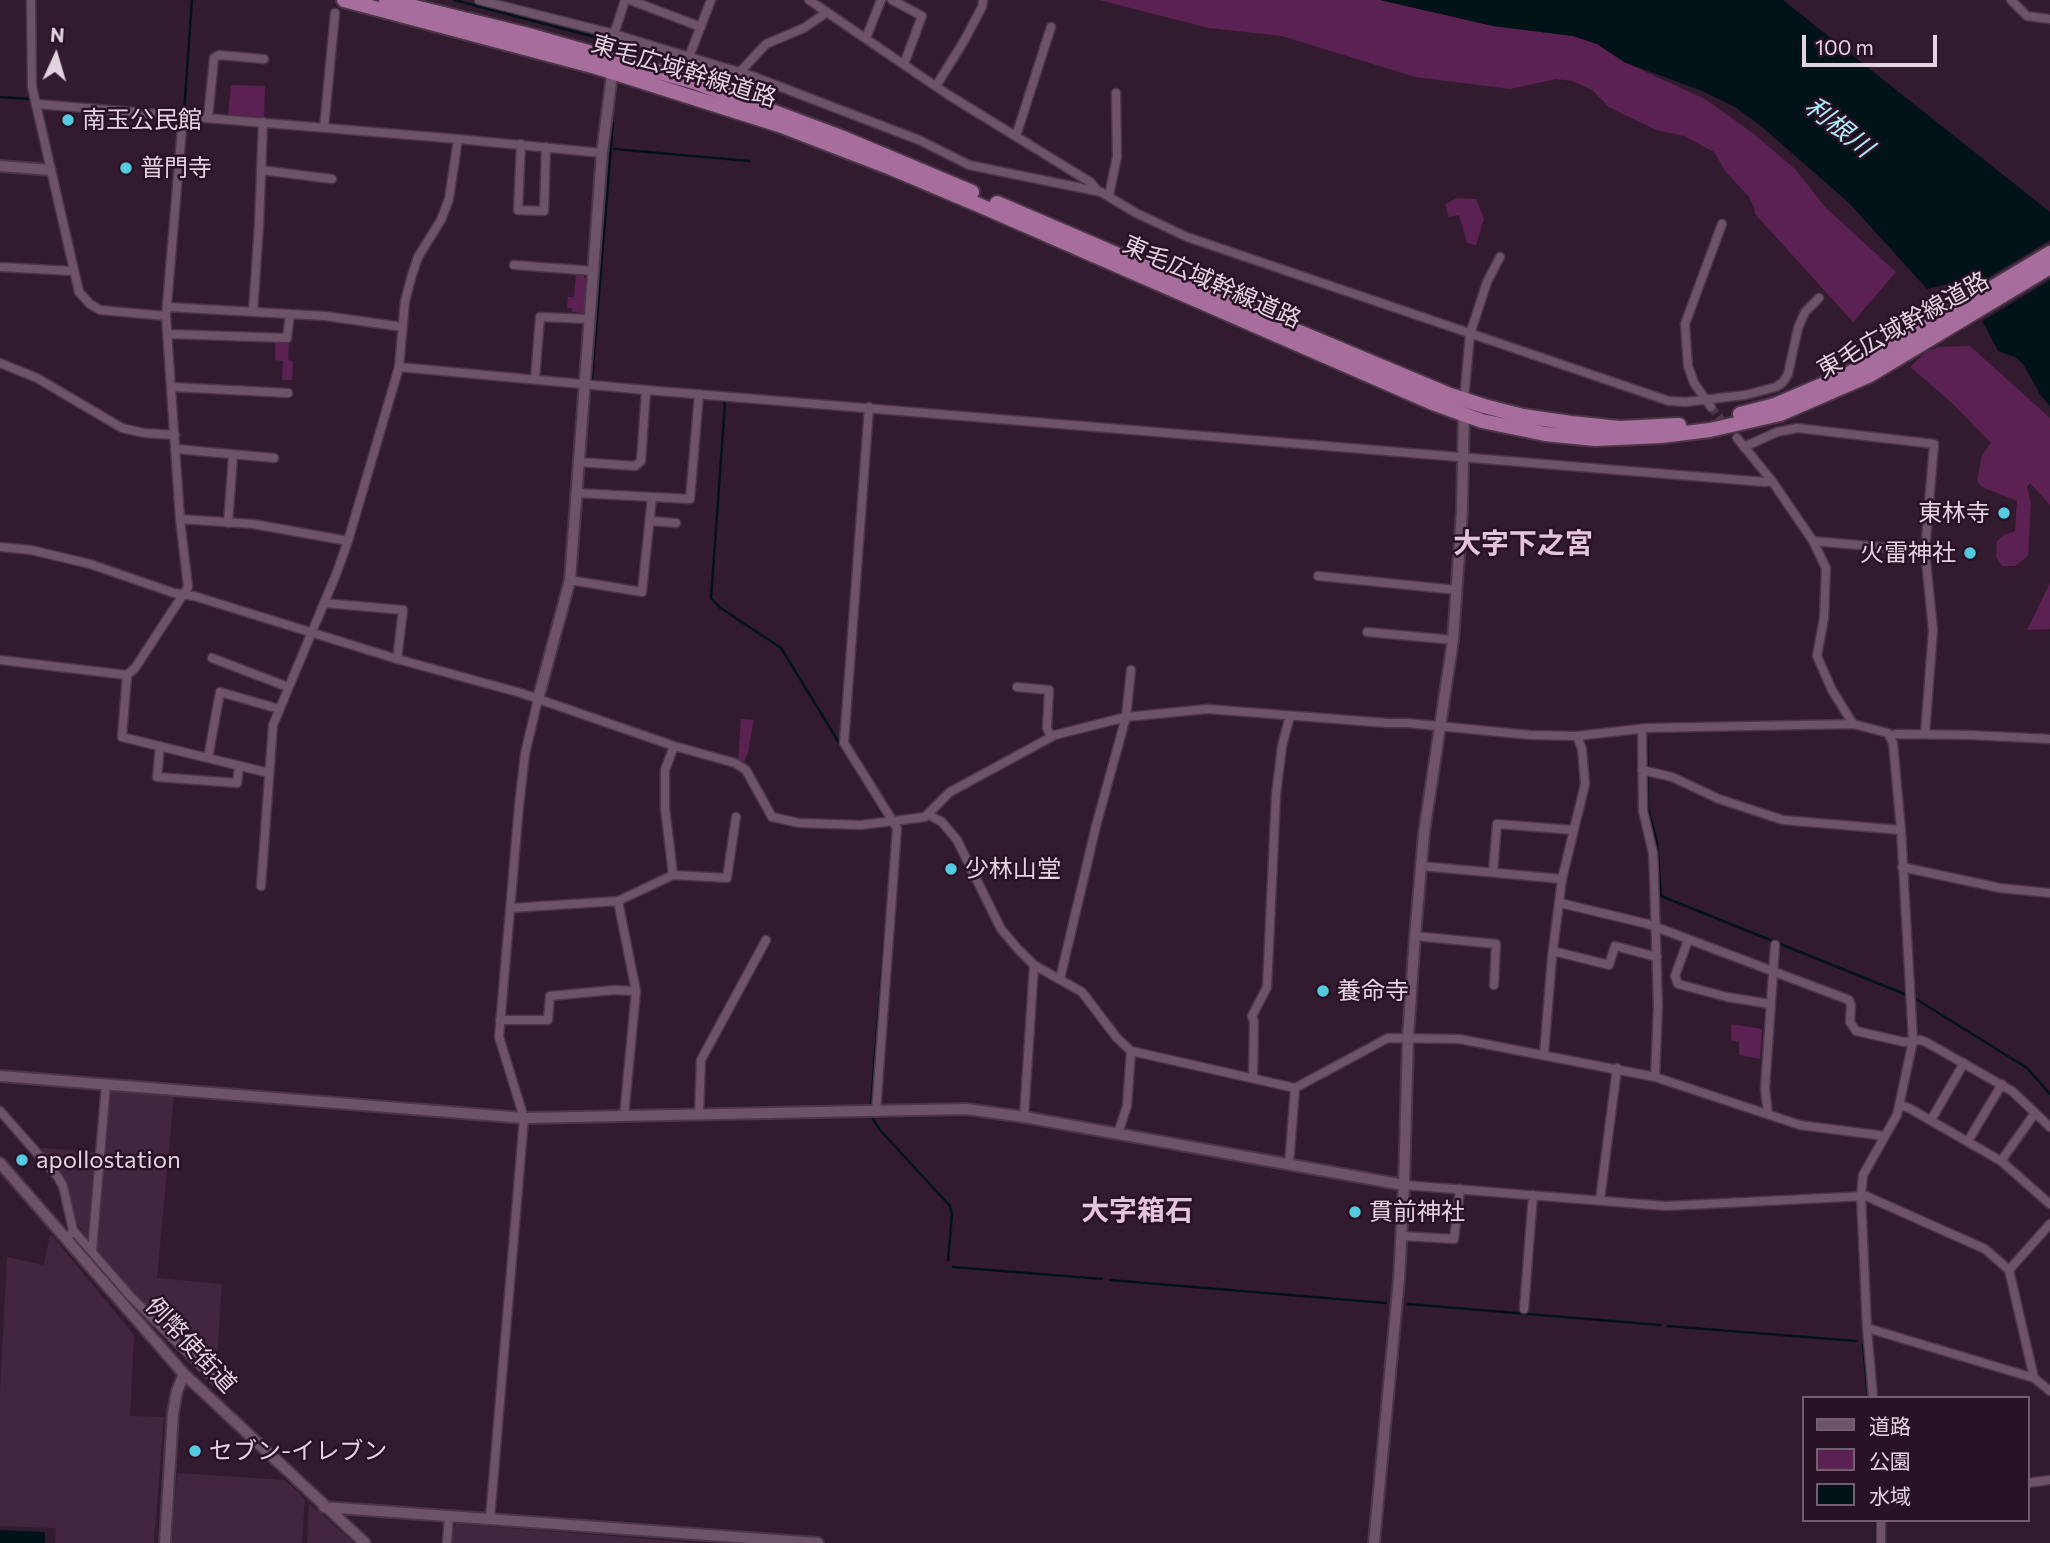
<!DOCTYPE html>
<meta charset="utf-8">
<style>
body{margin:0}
#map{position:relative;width:2050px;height:1543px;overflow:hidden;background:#331b2f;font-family:Commissioner,"Noto Sans JP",sans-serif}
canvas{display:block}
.legend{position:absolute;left:1802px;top:1396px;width:228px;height:126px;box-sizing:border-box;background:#291225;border:2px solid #735f6f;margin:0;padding:9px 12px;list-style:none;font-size:21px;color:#e3d2df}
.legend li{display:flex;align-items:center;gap:14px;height:35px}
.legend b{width:35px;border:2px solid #735f6f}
.north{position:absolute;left:21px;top:21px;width:70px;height:70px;-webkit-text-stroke:5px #291225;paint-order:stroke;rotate:4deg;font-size:19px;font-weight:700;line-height:28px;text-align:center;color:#e3d2df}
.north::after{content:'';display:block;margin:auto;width:24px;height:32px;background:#e3d2df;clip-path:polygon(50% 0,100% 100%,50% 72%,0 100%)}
.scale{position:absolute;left:1802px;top:35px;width:135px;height:32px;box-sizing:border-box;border:4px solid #e3d2df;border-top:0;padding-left:9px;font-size:21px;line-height:24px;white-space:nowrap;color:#e3d2df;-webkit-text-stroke:5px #291225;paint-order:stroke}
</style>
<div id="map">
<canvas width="2050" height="1543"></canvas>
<ul class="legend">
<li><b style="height:9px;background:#6d5268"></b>道路</li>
<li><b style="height:19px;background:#5a2152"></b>公園</li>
<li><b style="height:19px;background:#021317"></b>水域</li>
</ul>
<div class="north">N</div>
<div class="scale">100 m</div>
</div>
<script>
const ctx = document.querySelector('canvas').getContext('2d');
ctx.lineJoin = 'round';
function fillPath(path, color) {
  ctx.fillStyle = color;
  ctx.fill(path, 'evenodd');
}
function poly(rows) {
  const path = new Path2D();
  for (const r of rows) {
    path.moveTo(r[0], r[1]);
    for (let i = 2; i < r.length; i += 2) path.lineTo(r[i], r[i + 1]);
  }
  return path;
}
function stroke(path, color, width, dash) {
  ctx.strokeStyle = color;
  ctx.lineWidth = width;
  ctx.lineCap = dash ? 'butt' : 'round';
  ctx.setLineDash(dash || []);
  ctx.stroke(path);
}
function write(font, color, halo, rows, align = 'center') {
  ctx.font = font + ' Commissioner,"Noto Sans JP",sans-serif';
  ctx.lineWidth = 5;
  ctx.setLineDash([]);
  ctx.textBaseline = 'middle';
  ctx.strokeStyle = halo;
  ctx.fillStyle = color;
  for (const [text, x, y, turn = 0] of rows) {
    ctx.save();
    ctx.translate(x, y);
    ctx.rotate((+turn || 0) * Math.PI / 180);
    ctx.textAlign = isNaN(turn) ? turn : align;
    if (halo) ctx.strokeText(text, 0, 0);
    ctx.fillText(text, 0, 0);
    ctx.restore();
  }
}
const built = poly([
 [110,1091,174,1096,157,1278,222,1284,216,1376,131,1293,96,1251],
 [39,1148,96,1152,89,1242,73,1217,66,1181],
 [50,1233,134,1335,130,1416,164,1417,154,1543,55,1543,56,1528,0,1526,0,1393,7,1257,44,1265],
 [177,1473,285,1480,305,1499,302,1543,172,1543],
 [309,1503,354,1543,307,1543],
 [457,1524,701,1543,452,1543,452,1529]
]);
const green = poly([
 [1099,0,1380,0,1493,26,1573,36,1597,44,1624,62,1705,99,1754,134,1796,170,1825,207,1896,272,1853,322,1755,214,1754,207,1749,197,1726,172,1714,152,1684,136,1656,130,1609,107,1592,90,1572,81,1556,79,1510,89,1415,77,1282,36,1209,28],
 [231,85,265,86,264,117,228,115],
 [1457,198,1476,199,1484,219,1476,245,1467,243,1459,215,1449,217,1445,204],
 [576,274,583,274,586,282,584,310,582,313,572,312,572,308,567,308,568,297,574,297],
 [275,342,289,343,288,360,293,361,292,380,282,380,283,361,275,360],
 [1970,346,2050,418,2050,505,2030,483,2027,487,2031,503,2028,556,2015,566,2002,566,1996,557,1997,541,2004,535,2015,531,2017,501,1982,487,1977,481,1982,455,1991,443,1952,403,1910,367,1927,351,1939,347],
 [2050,583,2050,629,2027,630],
 [741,719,754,720,748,752,744,762,738,760],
 [1731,1024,1762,1029,1760,1059,1739,1055,1739,1042,1731,1040]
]);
const water = poly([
 [1380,0,1783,0,2050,212,2050,406,2041,396,2023,364,2015,357,1998,351,1973,303,1949,284,1927,289,1849,203,1762,127,1735,107,1702,91,1624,62,1597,44,1573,36,1493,26],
 [0,1530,45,1532,45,1543,0,1543]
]);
const pier = poly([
 [2050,240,2050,280,1979,323,1970,305,1958,296]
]);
const stream = poly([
 [454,0,602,39],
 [0,97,29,99],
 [615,98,616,91],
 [184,112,192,0],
 [614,149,749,161],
 [592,379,613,123],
 [718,400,723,401,725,404,711,598,719,607,781,648,884,816],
 [1647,738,1648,808,1657,842,1661,896,1907,995],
 [1916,999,2027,1068,2050,1094],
 [871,1104,886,922],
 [873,1119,880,1130,950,1206,952,1214,948,1260],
 [953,1267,1102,1279],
 [1110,1280,1386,1303],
 [1408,1304,1660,1325],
 [1668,1326,1856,1341],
 [1863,1345,1868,1398],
 [1876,1543,1876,1520]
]);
const streetTunnel = poly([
 [1711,407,1737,438]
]);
const street = poly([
 [31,0,32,87,79,292,90,304,100,310,166,316],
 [479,0,614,34,752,76,919,140,969,165,1101,192,1136,213,1187,237,1669,401,1686,402,1745,395,1776,387,1783,382,1788,374,1798,328,1805,312,1819,298],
 [630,0,701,27],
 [809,0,947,94,1090,182,1098,191],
 [892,0,922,16,904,64],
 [2011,0,2027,16,2050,19],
 [614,34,625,0],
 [866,38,881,0],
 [689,57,711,0],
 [740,72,766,44,804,28,827,12],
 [936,86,964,41,982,7,983,0],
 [37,104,458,139,602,153],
 [208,118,214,58,219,55,264,59],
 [324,128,335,13],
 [1016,136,1051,27],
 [521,144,518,210,544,211,546,147],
 [261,170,332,179],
 [1109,195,1117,157,1116,93],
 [514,265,594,271],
 [0,267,72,271],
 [167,307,325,316,403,327],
 [253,312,259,225,263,122],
 [168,334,287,338,290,314],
 [0,363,37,378,122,428,144,433,175,435],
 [399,367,646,390,1617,470,1765,482,1772,481],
 [535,379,540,317,590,319],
 [172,387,288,393],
 [1464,400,1470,334,1487,282,1500,257],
 [869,407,844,743,897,828,876,1112],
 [1711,407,1694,383,1688,366,1685,324,1722,224],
 [1737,438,1772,481,1813,541,1826,568,1824,618,1817,656,1832,690,1853,724],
 [1744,447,1777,432,1797,428,1934,444,1925,551,1933,630,1925,734],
 [176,449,274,458],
 [579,462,635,466,641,461,646,390],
 [577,493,690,499,699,394],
 [180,519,253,524,348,541],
 [650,521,676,523],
 [228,523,233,456],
 [1813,541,1925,551],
 [0,547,31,550,90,564,174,593,194,596,397,659,521,693,674,746,735,763,746,770,772,817,799,823,861,825,925,817,950,792,1055,735,1126,717,1207,709,1387,723,1407,723,1530,735,1577,736,1647,728,1853,724,1888,733,1893,743,1901,830,1913,1041,1897,1115,1863,1175,1861,1196,1867,1328,1873,1398],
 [1318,576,1457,590],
 [570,580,642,592,652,497],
 [324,603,403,610,397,659],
 [1367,632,1453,640],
 [212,658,288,687],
 [0,660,127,675,135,668,188,587,180,519,166,316,183,116],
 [127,675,122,737,269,773],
 [1017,687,1049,690,1047,728,1051,737],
 [1642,729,1643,811,1653,853,1654,876,1658,1007,1655,1077],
 [1891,736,1896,734,1970,735,2050,739],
 [160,746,157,777,237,783,239,766],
 [208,758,220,692,279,709],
 [1642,770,1672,777,1719,799,1783,820,1901,830],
 [929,815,942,822,957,840,1001,929,1018,949,1034,965,1082,992,1117,1038,1131,1051,1295,1088,1388,1038,1459,1039,1655,1077,1800,1125,1885,1136],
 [1421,866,1562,879],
 [1902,867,2000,888,2050,893],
 [1493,872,1497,824,1573,830],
 [673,875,665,808,665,770,674,746],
 [261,886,273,725,337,572,348,541,399,367,405,301,412,275,418,257,441,220,449,199,458,139],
 [618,901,636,991,624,1116],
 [1560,903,1648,924,1849,1000,1851,1005,1850,1022,1856,1031,1904,1042,1920,1040,1926,1042,2012,1091,2050,1127],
 [511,908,618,901,673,875,727,878,736,817],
 [1415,936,1496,944,1494,985],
 [1688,940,1675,976,1678,984,1727,997,1770,1004],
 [1553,951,1609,965,1615,946,1657,957],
 [1060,979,1096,826,1126,717,1131,670],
 [500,1020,548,1020,550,996,614,990,636,991],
 [1544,1054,1552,957,1562,879,1585,784,1582,749,1577,736],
 [1253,1078,1254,1022,1252,1016,1267,987,1276,795,1282,746,1290,716],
 [1900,1105,1909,1108,2001,1161,2050,1204],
 [0,1111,58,1177,63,1186,73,1230,71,1234],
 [699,1114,701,1060,766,940],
 [1768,1114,1765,1089,1775,945],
 [1024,1117,1034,965],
 [1931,1120,1964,1063],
 [1118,1133,1127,1106,1131,1051],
 [1968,1141,2002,1084],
 [2001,1161,2035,1113],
 [1289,1165,1295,1088],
 [1404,1185,1666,1206,1866,1196,1985,1249,2009,1270,2034,1378],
 [1600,1200,1617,1068],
 [73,1230,131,1297,219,1384],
 [1402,1236,1454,1239,1460,1189],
 [92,1251,106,1084],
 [2009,1270,2050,1224],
 [1524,1309,1533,1195],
 [1867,1328,2034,1378,2050,1391],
 [2027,1483,2050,1480],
 [490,1518,524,1118,499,1037,519,806,525,754,538,699],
 [447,1543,449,1515],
 [1881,1543,1881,1520]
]);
const secondary = poly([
 [0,166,50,170],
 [538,699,570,580,602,153,613,67],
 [0,1076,524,1118,966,1109,1024,1117,1404,1185],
 [0,1163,184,1374,365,1543],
 [324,1507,818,1543],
 [165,1543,173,1413,177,1391,184,1374],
 [1374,1543,1399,1279,1404,1185,1408,1037,1415,936,1424,833,1453,640,1462,511,1464,409]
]);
const highway = poly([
 [344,0,596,67,779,125,891,168,981,206,1435,404,1482,421,1545,434,1595,439,1661,436,1710,430,1780,414,1870,375,2050,267],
 [386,0,525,34,694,82,841,137,972,192],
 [997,203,1249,311,1450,395,1484,406,1523,416,1571,423,1620,428,1679,425],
 [1740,414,1775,405,1850,373,2050,253]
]);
const markers = [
 [68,120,7,"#55cadf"],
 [126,168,7,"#55cadf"],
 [2004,513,7,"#55cadf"],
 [1970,553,7,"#55cadf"],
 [951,869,7,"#55cadf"],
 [1323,991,7,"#55cadf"],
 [22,1160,7,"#55cadf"],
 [1355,1212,7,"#55cadf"],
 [195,1451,7,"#55cadf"]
];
const streetNames = [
 ["東毛広域幹線道路",684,71,17],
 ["東毛広域幹線道路",1212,282,24],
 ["東毛広域幹線道路",1903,325,-29],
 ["例幣使街道",191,1345,47]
];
const poiNames = [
 ["南玉公民館",82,120],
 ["普門寺",140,168],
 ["東林寺",1990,513,"right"],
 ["火雷神社",1956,553,"right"],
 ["少林山堂",965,869],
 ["養命寺",1337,991],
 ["apollostation",36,1160],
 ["貫前神社",1369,1212],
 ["セブン-イレブン",209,1451]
];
const waterNames = [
 ["利根川",1839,127,39]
];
const quarterNames = [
 ["大字下之宮",1523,544],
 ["大字箱石",1137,1211]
];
fillPath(built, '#42253e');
fillPath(green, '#5a2152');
fillPath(water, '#021317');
fillPath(pier, '#331b2f');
stroke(stream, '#021317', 2.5);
stroke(streetTunnel, '#4d3649', 8, [8, 4]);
stroke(street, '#4a3647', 11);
stroke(secondary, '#4a3647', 14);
stroke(highway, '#4a3647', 18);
stroke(street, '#6d5268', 8);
stroke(secondary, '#6d5268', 10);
stroke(highway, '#a76e9d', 14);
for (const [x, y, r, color] of markers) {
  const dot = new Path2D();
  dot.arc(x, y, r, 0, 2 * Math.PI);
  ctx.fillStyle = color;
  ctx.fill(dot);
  stroke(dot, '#291225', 2.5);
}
write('24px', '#e3d2df', '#291225', streetNames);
write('24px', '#e3d2df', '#291225', poiNames, 'left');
write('italic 26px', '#adeaf7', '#291225', waterNames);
write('bold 28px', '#e4c4dd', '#291225', quarterNames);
</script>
